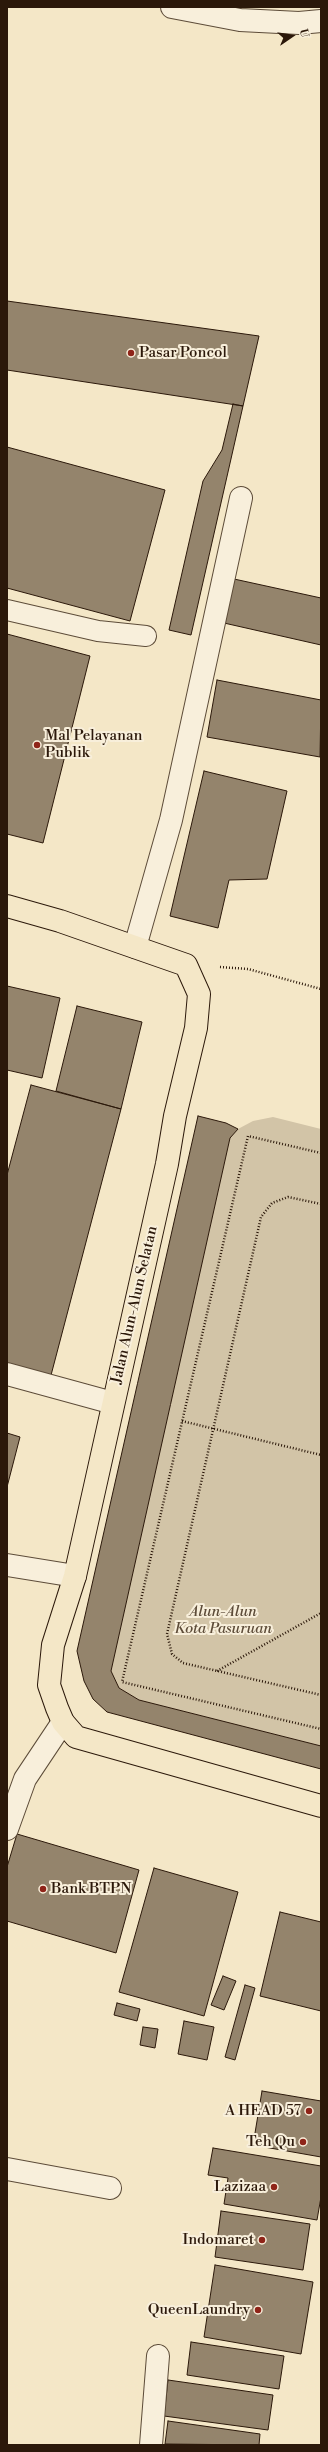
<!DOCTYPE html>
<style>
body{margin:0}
#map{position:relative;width:328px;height:2452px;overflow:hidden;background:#f4e7c7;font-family:"Libre Bodoni",serif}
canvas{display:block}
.frame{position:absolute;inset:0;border:8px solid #2b180a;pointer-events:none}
.north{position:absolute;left:272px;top:16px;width:40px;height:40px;-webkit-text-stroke:3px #f8efdb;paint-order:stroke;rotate:77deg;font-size:11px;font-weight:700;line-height:16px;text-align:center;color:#2b180a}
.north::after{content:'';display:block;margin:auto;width:14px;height:18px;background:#2b180a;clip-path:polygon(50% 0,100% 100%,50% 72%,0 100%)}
</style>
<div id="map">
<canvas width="328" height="2452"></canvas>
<div class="frame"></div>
<div class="north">U</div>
</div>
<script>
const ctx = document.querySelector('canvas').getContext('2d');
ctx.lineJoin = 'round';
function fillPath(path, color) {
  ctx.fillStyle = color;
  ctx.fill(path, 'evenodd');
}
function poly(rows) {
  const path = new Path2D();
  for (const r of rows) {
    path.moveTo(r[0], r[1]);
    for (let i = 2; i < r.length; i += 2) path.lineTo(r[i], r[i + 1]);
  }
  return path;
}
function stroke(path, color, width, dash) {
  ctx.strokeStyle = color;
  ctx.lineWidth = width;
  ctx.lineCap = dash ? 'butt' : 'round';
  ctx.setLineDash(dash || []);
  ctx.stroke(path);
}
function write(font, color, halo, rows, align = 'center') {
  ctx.font = font + ' "Libre Bodoni",serif';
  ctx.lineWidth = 4;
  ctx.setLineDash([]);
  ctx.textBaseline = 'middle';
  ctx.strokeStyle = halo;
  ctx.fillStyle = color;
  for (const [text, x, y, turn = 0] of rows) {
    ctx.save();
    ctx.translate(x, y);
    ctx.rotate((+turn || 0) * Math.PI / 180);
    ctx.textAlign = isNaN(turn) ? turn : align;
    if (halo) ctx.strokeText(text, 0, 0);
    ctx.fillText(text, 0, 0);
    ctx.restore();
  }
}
const green = poly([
 [273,1117,321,1129,321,1746,139,1700,119,1688,111,1671,230,1138,238,1129,253,1121]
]);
const building = poly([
 [7,301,259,336,243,406,7,370,7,301],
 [233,404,243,406,191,635,169,630,203,481,222,450,233,404],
 [7,447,165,490,130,621,7,588,7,447],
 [234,579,321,598,321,645,224,623,234,579],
 [7,634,90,656,43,843,7,834,7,634],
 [217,680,321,700,320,757,207,737,217,680],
 [204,771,287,791,267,879,229,880,218,928,170,916,204,771],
 [7,986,60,998,42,1078,7,1070,7,986],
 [77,1006,142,1022,121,1109,56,1091,77,1006],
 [31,1085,121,1109,50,1379,7,1368,7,1175,31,1085],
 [198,1116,226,1123,238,1129,230,1138,111,1671,119,1688,139,1700,321,1746,321,1769,107,1712,93,1699,84,1681,77,1651,198,1116],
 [7,1433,20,1437,7,1487,7,1433],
 [17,1834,139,1870,116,1953,7,1921,7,1867,17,1834],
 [154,1868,238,1892,204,2016,119,1992,154,1868],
 [280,1912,321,1922,321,2011,260,1996,280,1912],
 [223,1976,236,1981,224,2010,211,2005,223,1976],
 [245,1985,255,1988,235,2060,225,2057,245,1985],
 [117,2003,140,2009,137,2021,114,2015,117,2003],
 [184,2021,214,2027,207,2060,178,2054,184,2021],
 [143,2027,158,2029,155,2048,140,2045,143,2027],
 [262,2091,321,2101,321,2157,253,2145,262,2091],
 [213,2148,321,2166,321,2197,317,2220,224,2204,228,2178,208,2175,213,2148],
 [221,2211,310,2224,303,2270,215,2257,221,2211],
 [215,2265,313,2282,301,2354,204,2337,215,2265],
 [191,2342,284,2356,279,2389,187,2375,191,2342],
 [168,2380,273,2395,268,2430,164,2416,168,2380],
 [168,2421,260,2434,259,2445,165,2444,168,2421]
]);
const path = poly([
 [220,967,248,969,321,989],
 [321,1153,248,1136,122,1682,321,1729],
 [321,1204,288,1197,272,1203,261,1217,167,1634,172,1654,183,1663,321,1695],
 [182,1421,321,1455],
 [217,1671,321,1613]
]);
const service = poly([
 [7,610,98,631,146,636]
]);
const minor = poly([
 [172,7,240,20,299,23,321,21],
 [135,947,171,820,241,498],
 [7,1374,113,1403],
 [7,1829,25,1779,63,1722],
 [7,2169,110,2188],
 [151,2445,158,2356]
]);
const tertiary = poly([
 [7,1565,75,1576]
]);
const primary = poly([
 [7,906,60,921,186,965,199,994,196,1028,175,1116,167,1164,75,1576,53,1645,49,1685,57,1708,63,1722,76,1737,321,1806]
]);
const markers = [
 [131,353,4,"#8f2418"],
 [37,745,4,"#8f2418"],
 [43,1889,4,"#8f2418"],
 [309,2111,4,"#8f2418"],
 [303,2142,4,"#8f2418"],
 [274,2187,4,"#8f2418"],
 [262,2240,4,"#8f2418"],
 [258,2310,4,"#8f2418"]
];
const poiNames = [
 ["Pasar Poncol",139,353,"left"],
 ["Mal Pelayanan",45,736,"left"],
 ["Publik",45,753,"left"],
 ["Bank BTPN",51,1889,"left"],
 ["A HEAD 57",301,2111],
 ["Teh Qu",295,2142],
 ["Lazizaa",266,2187],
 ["Indomaret",254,2240],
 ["QueenLaundry",250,2310]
];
const streetNames = [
 ["Jalan Alun-Alun Selatan",135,1305,-77]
];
const parkNames = [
 ["Alun-Alun",223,1612],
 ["Kota Pasuruan",223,1629]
];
fillPath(green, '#d2c4a7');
fillPath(building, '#94846c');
stroke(building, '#2b180a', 1);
stroke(service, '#5d4c39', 22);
stroke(minor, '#5d4c39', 24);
stroke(tertiary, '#5d4c39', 24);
stroke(primary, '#2b180a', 24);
stroke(path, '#2b180a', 2.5, [1, 2]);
stroke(service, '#f8efdb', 20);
stroke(minor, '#f8efdb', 22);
stroke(tertiary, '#f8efdb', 22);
stroke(primary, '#f4e7c7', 22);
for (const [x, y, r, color] of markers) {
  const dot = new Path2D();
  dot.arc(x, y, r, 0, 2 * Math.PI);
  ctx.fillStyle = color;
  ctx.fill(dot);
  stroke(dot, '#f8efdb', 1.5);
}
write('15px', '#2b180a', '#f8efdb', poiNames, 'right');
write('15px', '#2b180a', '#f8efdb', streetNames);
write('italic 15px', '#5d4c39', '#f8efdb', parkNames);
</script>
